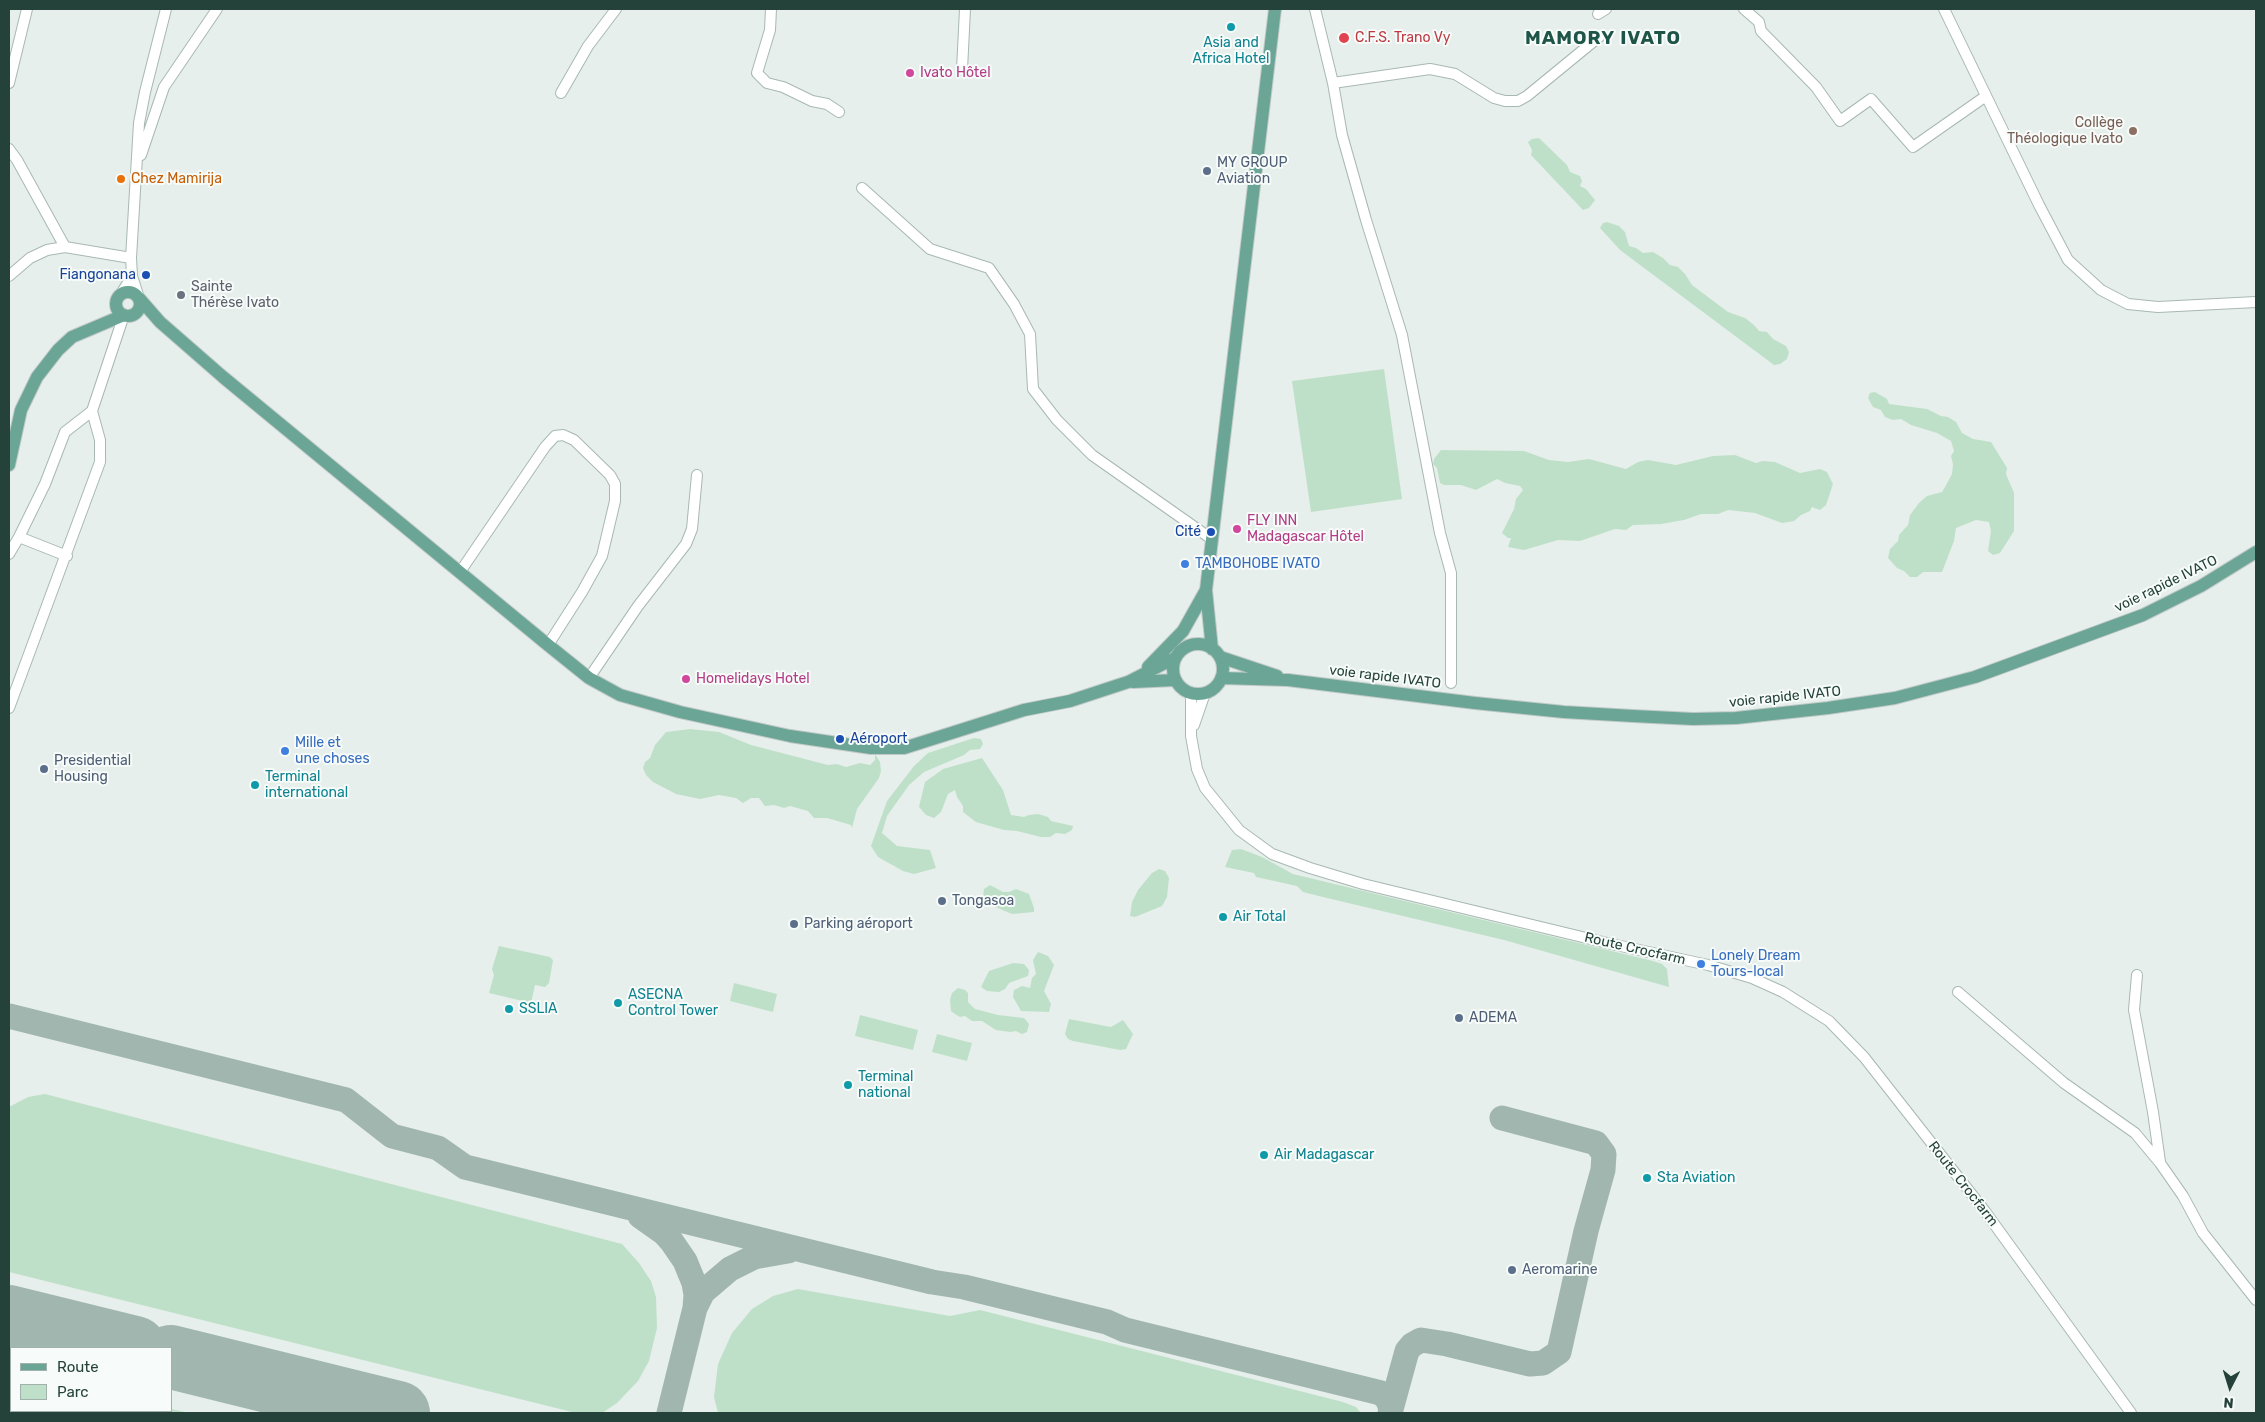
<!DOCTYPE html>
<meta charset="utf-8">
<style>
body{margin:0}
#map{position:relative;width:2265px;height:1422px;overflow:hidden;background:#e6efeb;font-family:Rubik,sans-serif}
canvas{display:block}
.frame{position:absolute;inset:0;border:10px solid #24423a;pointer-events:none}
.legend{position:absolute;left:10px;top:1347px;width:162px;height:65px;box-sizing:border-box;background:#f7fbf9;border:1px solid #a3b1ad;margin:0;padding:6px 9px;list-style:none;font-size:15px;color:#24423a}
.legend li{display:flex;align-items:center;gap:10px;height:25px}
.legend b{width:25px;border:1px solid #a3b1ad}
.north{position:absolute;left:2205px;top:1362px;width:50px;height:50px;-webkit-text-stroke:4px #f7fbf9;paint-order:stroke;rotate:185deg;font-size:14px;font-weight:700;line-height:20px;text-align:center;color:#24423a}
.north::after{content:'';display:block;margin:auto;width:18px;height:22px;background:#24423a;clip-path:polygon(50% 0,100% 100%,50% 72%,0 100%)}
</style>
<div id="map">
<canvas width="2265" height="1422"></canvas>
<div class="frame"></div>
<ul class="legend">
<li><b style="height:6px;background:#6aa596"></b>Route</li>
<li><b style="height:14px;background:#bfe0c8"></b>Parc</li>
</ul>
<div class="north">N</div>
</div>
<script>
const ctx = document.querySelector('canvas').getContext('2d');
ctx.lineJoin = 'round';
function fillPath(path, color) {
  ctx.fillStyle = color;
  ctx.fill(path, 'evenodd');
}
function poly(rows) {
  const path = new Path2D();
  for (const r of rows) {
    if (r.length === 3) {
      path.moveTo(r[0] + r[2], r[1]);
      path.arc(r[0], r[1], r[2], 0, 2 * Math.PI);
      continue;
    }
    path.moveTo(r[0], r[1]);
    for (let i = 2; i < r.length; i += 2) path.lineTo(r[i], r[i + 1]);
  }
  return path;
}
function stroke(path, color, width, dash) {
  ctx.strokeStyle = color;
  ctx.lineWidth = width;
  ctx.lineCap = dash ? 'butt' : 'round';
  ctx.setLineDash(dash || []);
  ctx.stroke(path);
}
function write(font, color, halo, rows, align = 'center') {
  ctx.font = font + ' Rubik,sans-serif';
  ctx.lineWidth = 4;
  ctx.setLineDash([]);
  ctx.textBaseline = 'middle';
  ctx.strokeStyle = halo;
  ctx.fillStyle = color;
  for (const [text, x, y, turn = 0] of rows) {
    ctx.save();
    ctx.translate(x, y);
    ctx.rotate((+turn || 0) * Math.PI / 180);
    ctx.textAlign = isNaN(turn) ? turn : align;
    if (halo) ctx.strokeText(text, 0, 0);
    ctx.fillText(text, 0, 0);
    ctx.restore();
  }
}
const green = poly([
 [1539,138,1567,165,1570,172,1580,176,1582,181,1580,186,1586,189,1595,200,1589,208,1583,210,1531,155,1532,150,1528,142,1532,139],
 [1607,222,1619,226,1625,232,1629,246,1636,248,1643,253,1653,252,1663,258,1670,265,1678,267,1685,274,1692,285,1728,312,1745,318,1754,325,1759,331,1767,332,1773,339,1786,346,1789,352,1787,359,1780,364,1774,365,1620,250,1600,228,1603,223],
 [1384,369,1402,499,1311,512,1292,381],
 [1875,392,1887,399,1889,404,1927,409,1941,416,1948,417,1956,422,1962,433,1973,439,1991,442,2007,468,2006,474,2014,493,2014,531,2000,553,1993,555,1988,551,1991,531,1989,522,1976,520,1956,528,1954,541,1942,572,1923,572,1917,577,1910,577,1904,571,1897,568,1888,558,1890,549,1898,541,1899,535,1908,525,1910,515,1919,503,1927,496,1942,492,1945,487,1952,474,1953,464,1951,456,1954,451,1951,441,1937,433,1911,425,1901,419,1893,420,1885,417,1881,410,1873,407,1868,398,1870,393],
 [1441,450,1524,451,1549,460,1568,462,1589,459,1626,469,1638,462,1648,460,1676,465,1713,456,1735,455,1756,463,1763,461,1775,462,1800,473,1820,469,1827,472,1833,484,1826,505,1820,510,1812,507,1810,511,1801,515,1794,521,1782,523,1755,513,1728,510,1718,514,1701,514,1684,520,1661,524,1633,525,1626,530,1615,529,1580,541,1558,540,1524,550,1508,547,1511,538,1508,538,1502,533,1514,509,1516,499,1523,490,1520,486,1505,483,1497,479,1476,490,1461,485,1444,485,1440,483,1437,468,1433,464,1434,459],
 [690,729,719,732,751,745,828,765,837,764,846,767,860,763,870,765,875,760,875,754,880,762,881,771,879,778,857,809,852,828,851,825,827,818,814,818,808,811,790,806,784,808,774,805,765,806,759,798,751,798,743,803,736,798,719,795,700,799,676,794,653,782,646,775,643,768,645,762,650,758,655,745,666,732],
 [974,738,981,739,983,744,980,749,970,750,964,755,924,772,909,785,887,816,882,833,897,846,930,850,936,868,914,874,903,871,878,857,871,846,887,801,914,766,928,753],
 [982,758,1003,790,1011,815,1024,817,1029,815,1038,814,1048,817,1051,821,1073,826,1072,830,1065,834,1056,833,1050,837,1041,837,1017,831,1004,830,976,822,963,812,963,806,957,797,955,790,948,794,941,812,934,818,926,815,919,807,925,782,943,769],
 [1241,849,1262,857,1293,874,1653,961,1662,964,1667,969,1669,987,1504,940,1327,898,1303,892,1297,886,1256,877,1254,873,1225,867,1232,850],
 [1159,869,1165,871,1169,878,1167,897,1162,906,1135,917,1130,916,1132,902,1138,890,1152,873],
 [990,885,1003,892,1009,892,1016,889,1029,894,1034,908,1034,912,1012,914,991,905,983,897,984,889],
 [499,946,550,957,553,960,549,983,545,987,535,985,531,1003,489,993,494,975,492,969],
 [1038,952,1048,956,1054,965,1044,991,1051,1004,1049,1012,1021,1011,1013,997,1014,990,1022,986,1030,988,1032,978,1036,974,1033,960],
 [1013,963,1024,964,1029,970,1028,976,1009,983,1005,989,999,992,987,991,981,987,989,971],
 [734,983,777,994,773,1012,730,1001],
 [958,988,965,990,968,993,968,1002,975,1009,998,1015,1024,1018,1029,1024,1027,1032,1022,1034,1016,1031,1010,1032,996,1030,982,1021,972,1021,965,1016,960,1017,955,1014,951,1011,950,1000,952,993],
 [860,1015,918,1030,913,1050,855,1036],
 [1069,1019,1111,1027,1123,1020,1133,1034,1126,1049,1120,1050,1073,1041,1068,1039,1065,1034],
 [937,1034,972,1043,967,1061,932,1052],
 [45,1094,622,1244,639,1263,651,1281,656,1297,657,1328,649,1361,638,1381,617,1403,602,1413,576,1413,9,1272,9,1107,28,1097],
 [798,1289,950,1316,980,1310,1343,1402,1356,1407,1361,1413,718,1413,714,1397,718,1364,732,1333,752,1309,773,1296],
 [9,1368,11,1369,11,1411,171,1411,171,1409,190,1413,9,1413]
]);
const taxiway = poly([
 [9,1016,346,1100,392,1136,438,1148,465,1167,932,1282,964,1287,1107,1322,1125,1330,1381,1393,1388,1400,1391,1409],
 [640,1216,664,1233,672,1242,685,1261,694,1283,696,1295,695,1308,669,1413],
 [695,1308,703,1292,730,1269,754,1257,788,1251],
 [1390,1413,1407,1351,1412,1345,1421,1340,1447,1344,1530,1364,1543,1363,1559,1352,1586,1231,1603,1170,1604,1154,1596,1143,1502,1118]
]);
const runway = poly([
 [9,1317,135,1348],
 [171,1357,398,1413]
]);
const minor = poly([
 [771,9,770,30,757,73,767,83,783,87,812,101,827,104,839,112],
 [1315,9,1333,83,1342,135,1366,220,1402,335,1440,533,1451,573,1451,683],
 [1744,9,1759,22,1761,31,1816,87,1840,121,1871,99,1913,147,1986,96],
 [1944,9,2039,205,2068,260,2101,290,2128,304,2158,307,2256,302],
 [1598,14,1606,9],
 [962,70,965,9],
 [9,83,27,9],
 [1333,83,1430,69,1455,74,1494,98,1505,101,1518,101,1527,96,1599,37],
 [561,93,588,46,616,9],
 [9,149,17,160,65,247],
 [141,155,164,87,217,9],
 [862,188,930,249,989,268,1014,304,1030,334,1033,389,1057,420,1092,455,1213,540],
 [9,276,30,258,47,250,65,247,131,258],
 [121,294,132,276],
 [139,298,132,276,131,258,139,123,145,92,166,9],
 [19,537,45,484,65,432,92,411],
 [9,554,19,537,67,556],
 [460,572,545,447,555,436,563,435,574,440,610,475,615,484,615,501,602,556,582,592,548,645],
 [589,678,638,606,686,544,692,529,697,475],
 [1191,693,1191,736,1197,769,1205,788,1239,830,1272,854,1310,868,1363,884,1607,943,1708,965,1752,978,1783,992,1829,1021,1864,1057,1984,1210,2131,1413],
 [9,708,100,462,100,440,92,411,124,315],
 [1194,725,1205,693],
 [2137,975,2134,1010,2153,1112,2160,1162],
 [1958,992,2064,1083,2135,1133,2160,1163,2183,1196,2203,1233,2256,1300]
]);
const major = poly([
 [128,304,12],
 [139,298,160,322,223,377,548,645,589,678,620,695,680,712,790,736,871,748,904,748,1024,710,1070,701,1128,682,1175,658],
 [9,465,21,410,37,377,58,350,72,337,124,315],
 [1198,669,25],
 [1212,649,1206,590,1275,9],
 [1220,657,1277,676],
 [1148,667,1183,631,1206,590],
 [1221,678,1288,680,1475,703,1564,712,1633,716,1693,719,1736,718,1828,708,1895,698,1975,677,2143,615,2201,586,2256,552],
 [1133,682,1175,680]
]);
const markers = [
 [1231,27,5,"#0f9aa8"],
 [1344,38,6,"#e0444e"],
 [910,73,5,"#d1479c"],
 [2133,131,5,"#8d6e63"],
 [1207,171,5,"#5c6f8a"],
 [121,179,5,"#e8710a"],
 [146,275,5,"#1a4fb4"],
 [181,295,5,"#6b7280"],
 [1237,529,5,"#d1479c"],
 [1211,532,5,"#1a4fb4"],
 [1185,564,5,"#3f7fe0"],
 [686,679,5,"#d1479c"],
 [840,739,5,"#1a4fb4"],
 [285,751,5,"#3f7fe0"],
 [44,769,5,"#5c6f8a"],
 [255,785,5,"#0f9aa8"],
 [942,901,5,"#5c6f8a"],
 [1223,917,5,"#0f9aa8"],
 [794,924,5,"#5c6f8a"],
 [1701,964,5,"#3f7fe0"],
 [618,1003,5,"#0f9aa8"],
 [509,1009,5,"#0f9aa8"],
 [1459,1018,5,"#5c6f8a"],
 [848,1085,5,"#0f9aa8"],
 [1264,1155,5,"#0f9aa8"],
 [1647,1178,5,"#0f9aa8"],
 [1512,1270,5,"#5c6f8a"]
];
const healthNames = [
 ["C.F.S. Trano Vy",1355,38]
];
const cultureNames = [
 ["Asia and",1231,43,"center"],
 ["Africa Hotel",1231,59,"center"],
 ["Terminal",265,777],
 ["international",265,793],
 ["Air Total",1233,917],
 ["ASECNA",628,995],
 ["Control Tower",628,1011],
 ["SSLIA",519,1009],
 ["Terminal",858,1077],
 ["national",858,1093],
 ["Air Madagascar",1274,1155],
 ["Sta Aviation",1657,1178]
];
const hotelNames = [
 ["Ivato Hôtel",920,73],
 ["FLY INN",1247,521],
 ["Madagascar Hôtel",1247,537],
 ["Homelidays Hotel",696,679]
];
const educationNames = [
 ["Collège",2123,123],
 ["Théologique Ivato",2123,139]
];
const serviceNames = [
 ["MY GROUP",1217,163],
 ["Aviation",1217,179],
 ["Presidential",54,761],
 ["Housing",54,777],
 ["Tongasoa",952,901],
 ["Parking aéroport",804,924],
 ["ADEMA",1469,1018],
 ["Aeromarine",1522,1270]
];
const foodNames = [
 ["Chez Mamirija",131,179]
];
const transitNames = [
 ["Fiangonana",136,275],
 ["Cité",1201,532],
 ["Aéroport",850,739,"left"]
];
const worshipNames = [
 ["Sainte",191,287],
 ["Thérèse Ivato",191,303]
];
const shopNames = [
 ["TAMBOHOBE IVATO",1195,564],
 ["Mille et",295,743],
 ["une choses",295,759],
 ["Lonely Dream",1711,956],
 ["Tours-local",1711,972]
];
const streetNames = [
 ["voie rapide IVATO",2166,584,-26],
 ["voie rapide IVATO",1385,677,7],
 ["voie rapide IVATO",1785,697,-6],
 ["Route Crocfarm",1635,949,13],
 ["Route Crocfarm",1963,1184,52]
];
const districtNames = [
 ["MAMORY IVATO",1603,39]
];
fillPath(green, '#bfe0c8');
stroke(taxiway, '#a2b6b0', 25);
stroke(runway, '#a2b6b0', 64);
stroke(minor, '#a8b8b2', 12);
stroke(major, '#c2cac8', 14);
stroke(minor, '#fff', 10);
stroke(major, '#6aa596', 12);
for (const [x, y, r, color] of markers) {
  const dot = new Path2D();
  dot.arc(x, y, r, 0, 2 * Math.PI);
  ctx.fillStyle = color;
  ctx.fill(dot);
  stroke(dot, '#f7fbf9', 2);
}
write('14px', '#be3a42', '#f7fbf9', healthNames, 'left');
write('14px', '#0d838f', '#f7fbf9', cultureNames, 'left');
write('14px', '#b23c85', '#f7fbf9', hotelNames, 'left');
write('14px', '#785e54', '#f7fbf9', educationNames, 'right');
write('14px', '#4e5e75', '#f7fbf9', serviceNames, 'left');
write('14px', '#c56008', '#f7fbf9', foodNames, 'left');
write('14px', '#164399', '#f7fbf9', transitNames, 'right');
write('14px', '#5b616d', '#f7fbf9', worshipNames, 'left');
write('14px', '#366cbe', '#f7fbf9', shopNames, 'left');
write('14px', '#24423a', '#f7fbf9', streetNames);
ctx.letterSpacing = '1px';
write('bold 19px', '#1f5548', '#f7fbf9', districtNames);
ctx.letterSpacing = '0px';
</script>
